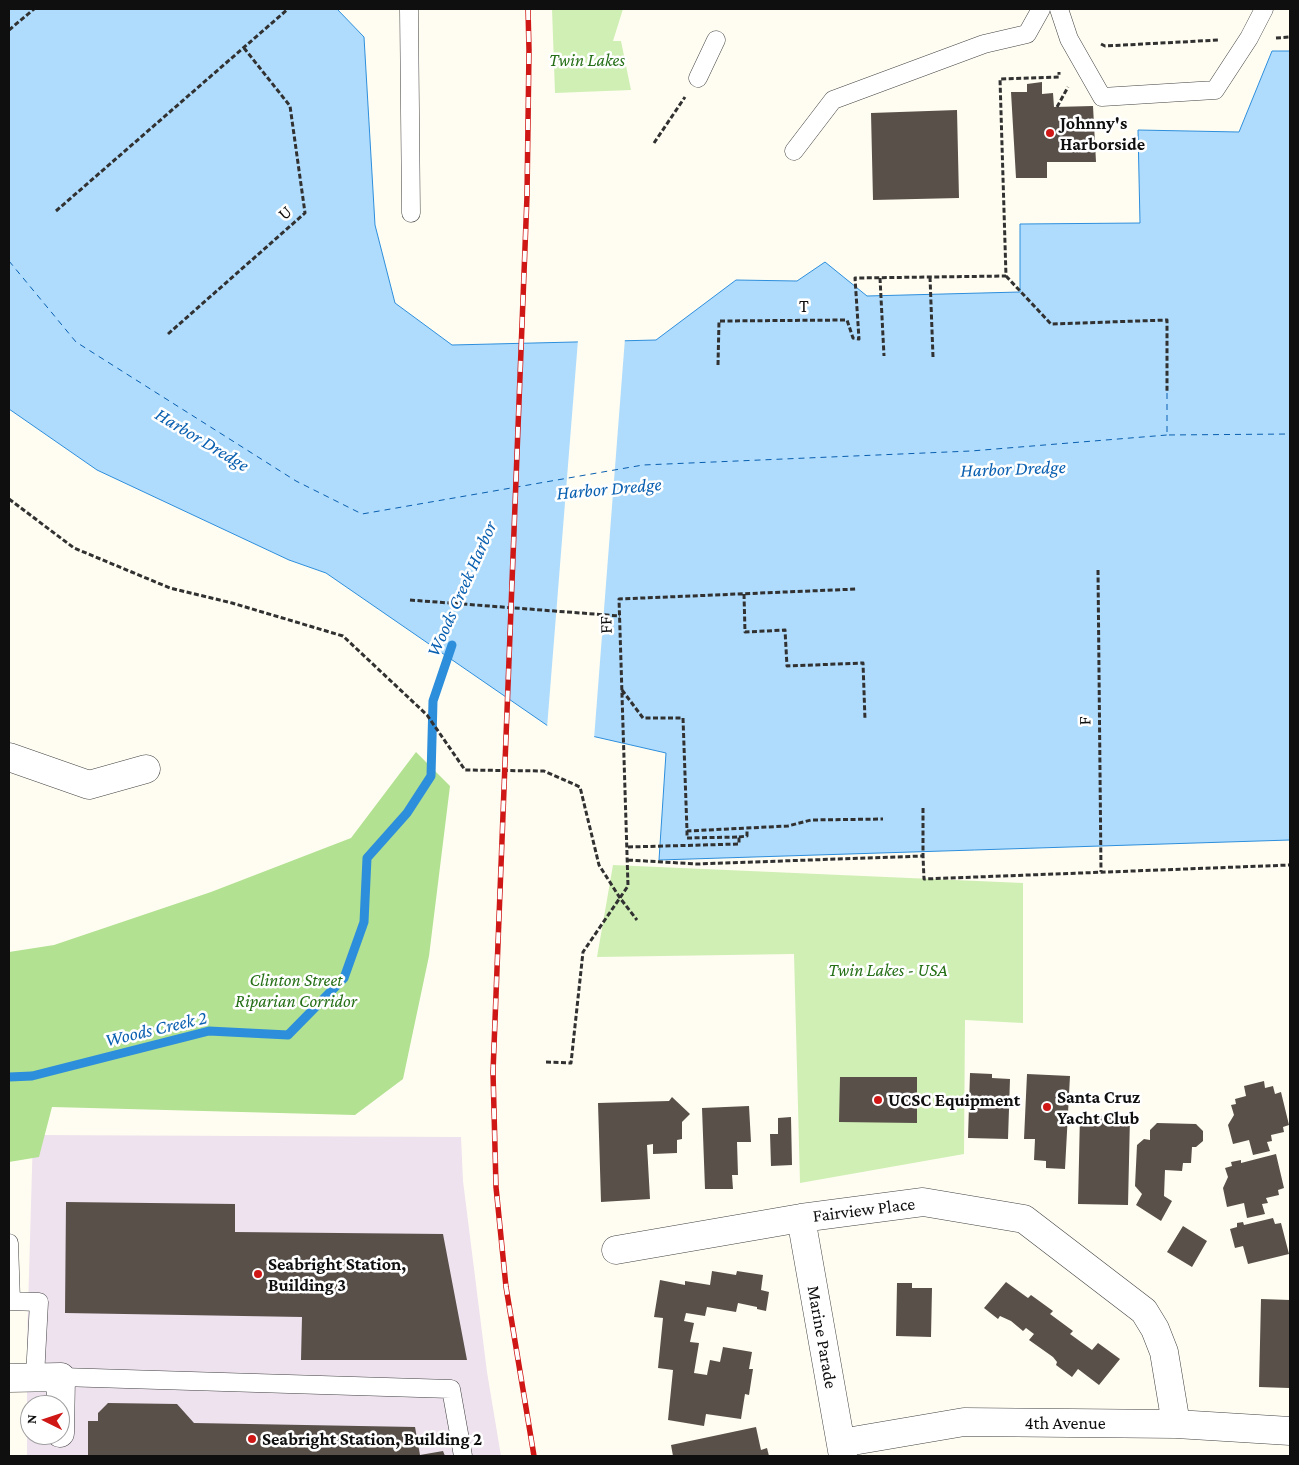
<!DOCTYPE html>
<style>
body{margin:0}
#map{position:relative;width:1299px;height:1465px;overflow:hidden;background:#fffdf1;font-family:"Crimson Pro",serif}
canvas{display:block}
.frame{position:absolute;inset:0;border:10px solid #0f0f0f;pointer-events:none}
.north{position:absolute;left:20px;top:1395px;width:50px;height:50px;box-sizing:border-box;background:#fff;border:1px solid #9f9f9f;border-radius:50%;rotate:274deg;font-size:14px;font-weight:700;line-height:20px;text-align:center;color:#0f0f0f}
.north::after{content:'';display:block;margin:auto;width:18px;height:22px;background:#cf1716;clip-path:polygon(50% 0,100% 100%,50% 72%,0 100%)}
</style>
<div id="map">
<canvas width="1299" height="1465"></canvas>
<div class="frame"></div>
<div class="north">N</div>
</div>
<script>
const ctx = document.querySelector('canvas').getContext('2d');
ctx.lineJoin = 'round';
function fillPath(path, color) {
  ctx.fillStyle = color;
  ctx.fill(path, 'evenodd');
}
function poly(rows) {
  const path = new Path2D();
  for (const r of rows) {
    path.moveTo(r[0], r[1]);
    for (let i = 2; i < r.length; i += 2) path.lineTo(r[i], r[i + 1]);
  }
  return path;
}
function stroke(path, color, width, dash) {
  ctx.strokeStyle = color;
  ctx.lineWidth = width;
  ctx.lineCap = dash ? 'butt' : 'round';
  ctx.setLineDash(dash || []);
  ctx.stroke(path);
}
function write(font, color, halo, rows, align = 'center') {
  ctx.font = font + ' "Crimson Pro",serif';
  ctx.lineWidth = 5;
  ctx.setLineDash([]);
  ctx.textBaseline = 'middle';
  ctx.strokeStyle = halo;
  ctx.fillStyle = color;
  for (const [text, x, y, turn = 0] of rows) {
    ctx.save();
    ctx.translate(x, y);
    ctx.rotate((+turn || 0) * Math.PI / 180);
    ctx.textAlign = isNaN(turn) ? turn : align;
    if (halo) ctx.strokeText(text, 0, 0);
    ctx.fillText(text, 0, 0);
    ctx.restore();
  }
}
const industrial = poly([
 [33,1135,461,1137,463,1181,487,1372,501,1456,27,1456,27,1343],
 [30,1405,60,1405,60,1435,30,1435]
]);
const green = poly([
 [552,9,623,9,613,41,621,41,631,90,555,93],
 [613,865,1023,883,1023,1023,965,1020,964,1154,800,1183,794,954,597,957]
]);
const forest = poly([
 [416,752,450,786,429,956,403,1079,355,1115,52,1107,39,1157,9,1162,9,952,54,945,211,892,351,838]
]);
const water = poly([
 [9,9,337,9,364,37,375,225,395,303,452,345,656,340,736,280,797,281,825,262,867,296,1020,292,1020,224,1140,223,1138,130,1239,132,1272,51,1290,51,1290,840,659,860,666,753,548,726,326,573,289,560,97,470,9,409,9,9]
]);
const pier = poly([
 [625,338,594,739,547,728,578,340]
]);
const stream = poly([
 [9,1077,32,1076,209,1031,288,1035,344,978,364,922,367,858,407,813,431,776,433,701,452,645]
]);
const ferry = poly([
 [9,261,76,342,296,481,362,514,643,465,971,451,1167,435],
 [1167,393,1167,435,1290,434]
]);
const building = poly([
 [1042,82,1042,94,1053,93,1054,107,1093,106,1096,162,1047,162,1047,178,1016,178,1011,92,1027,92,1027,84],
 [957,110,959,198,873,200,871,113],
 [970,1073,992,1074,992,1078,1010,1079,1008,1139,968,1138],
 [1027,1074,1070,1076,1065,1169,1046,1168,1046,1161,1034,1160,1035,1139,1024,1139],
 [840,1077,917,1077,917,1123,839,1122],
 [1264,1081,1265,1088,1273,1086,1275,1094,1281,1092,1289,1125,1283,1127,1284,1132,1271,1135,1272,1141,1267,1142,1270,1151,1253,1155,1249,1140,1233,1144,1228,1125,1234,1115,1231,1105,1236,1104,1235,1099,1246,1096,1244,1086],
 [672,1097,690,1114,682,1122,682,1139,677,1140,677,1153,653,1154,653,1144,647,1145,650,1199,601,1202,598,1103,669,1101],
 [749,1106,751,1142,737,1142,738,1175,732,1175,733,1189,705,1189,702,1108],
 [1080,1115,1130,1117,1128,1205,1078,1204],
 [791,1117,792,1165,771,1166,770,1134,778,1134,778,1118],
 [1157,1123,1196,1124,1203,1131,1203,1141,1196,1147,1192,1147,1191,1163,1183,1163,1182,1171,1165,1170,1164,1196,1172,1201,1161,1221,1136,1205,1142,1194,1135,1186,1137,1145,1144,1139,1150,1140,1150,1130],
 [1276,1154,1284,1188,1278,1190,1279,1195,1266,1198,1268,1203,1262,1204,1265,1214,1247,1218,1244,1203,1227,1207,1223,1188,1228,1177,1225,1168,1232,1166,1231,1162,1241,1160,1241,1163],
 [66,1202,235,1204,235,1232,443,1234,467,1360,301,1360,302,1317,65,1313],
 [1273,1218,1275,1224,1281,1223,1289,1254,1248,1264,1243,1246,1235,1248,1230,1229,1237,1227,1237,1223,1243,1222,1244,1225],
 [1183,1226,1207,1241,1192,1267,1167,1252],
 [712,1271,736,1275,737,1271,763,1275,761,1290,769,1292,766,1311,757,1309,757,1307,738,1303,736,1312,707,1307,705,1316,686,1313,684,1321,694,1323,690,1342,699,1343,694,1373,707,1375,710,1360,720,1362,723,1347,752,1352,749,1369,753,1369,749,1395,745,1394,741,1419,706,1414,704,1426,668,1420,673,1370,658,1368,663,1318,654,1317,660,1280,685,1285,685,1281,710,1285],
 [1006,1282,1028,1298,1031,1295,1053,1311,1050,1314,1073,1331,1070,1334,1092,1350,1098,1343,1120,1359,1099,1385,1078,1369,1072,1377,1056,1365,1057,1362,1053,1357,1029,1340,1034,1334,1026,1328,1023,1331,1011,1321,1000,1316,998,1319,984,1308],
 [897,1283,912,1283,912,1288,932,1288,931,1337,896,1336],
 [1261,1299,1290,1300,1289,1388,1259,1387],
 [108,1403,177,1404,194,1423,415,1427,420,1455,443,1451,445,1456,88,1456,88,1421,98,1421,98,1413],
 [756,1427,761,1450,767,1448,769,1456,673,1456,671,1445]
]);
const path = poly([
 [9,30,34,9],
 [1276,38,1290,37],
 [1101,44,1105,46,1219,40],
 [1057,107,1068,87],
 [654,143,685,97],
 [56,211,288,9],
 [1006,276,1051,324,1167,320,1167,393],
 [930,277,933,357],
 [880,278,884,356],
 [168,334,305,213,290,106,244,48],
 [718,365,719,321,847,320,853,338,859,339,855,278,1006,276,1000,79,1059,77,1059,72],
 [9,499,74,548,170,588,232,603,343,636,427,715,465,770,544,771,580,787,599,865,620,898,637,920],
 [1098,570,1101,872],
 [744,594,745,632,785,630,787,666,863,663,865,720],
 [410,600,620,616],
 [622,690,643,718,683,718,687,831,788,826,811,820,883,819],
 [923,808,923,856],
 [739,837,747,836,747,829],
 [628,847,739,844,739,837,687,838,687,831],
 [628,860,697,864,923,856,924,879,1290,865],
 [546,1062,571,1063,583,952,628,886,619,599,857,589]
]);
const service = poly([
 [409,9,411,213],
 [1059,9,1069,39,1102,97,1215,90,1249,38,1264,9],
 [698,78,716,40],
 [794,151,833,100,984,44,1027,34,1041,9],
 [9,1243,11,1301],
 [9,1301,39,1302,35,1377],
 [61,1377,451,1389,463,1456]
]);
const minor = poly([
 [9,757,89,785,146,769],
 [801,1218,843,1456],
 [616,1250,801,1218,923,1202,1024,1219,1144,1311,1155,1329,1164,1352,1176,1424],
 [9,1378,61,1377,60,1433],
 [841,1443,964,1422,1176,1424,1290,1431]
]);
const rail = poly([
 [528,9,529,50,527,196,493,1072,496,1187,506,1287,534,1456]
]);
const markers = [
 [1050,133,5,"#cf1716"],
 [878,1100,5,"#cf1716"],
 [1047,1107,5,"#cf1716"],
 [258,1274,5,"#cf1716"],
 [252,1439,5,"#cf1716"]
];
const parkNames = [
 ["Twin Lakes",587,60],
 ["Twin Lakes - USA",888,970],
 ["Clinton Street",296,980],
 ["Riparian Corridor",296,1001]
];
const poiNames = [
 ["Johnny's",1060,123],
 ["Harborside",1060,144],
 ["Santa Cruz",1057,1097],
 ["Yacht Club",1057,1118],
 ["UCSC Equipment",888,1100],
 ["Seabright Station,",268,1264],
 ["Building 3",268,1285],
 ["Seabright Station, Building 2",262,1439]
];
const streetNames = [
 ["U",285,213,-41],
 ["T",804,306],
 ["FF",606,625,-91],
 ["F",1085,721,-91],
 ["Fairview Place",864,1210,-7],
 ["Marine Parade",822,1337,80],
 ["4th Avenue",1065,1423]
];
const waterNames = [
 ["Harbor Dredge",202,440,31],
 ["Harbor Dredge",1013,469,-2],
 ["Harbor Dredge",609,489,-5],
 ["Woods Creek Harbor",462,589,-66],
 ["Woods Creek 2",156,1029,-13]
];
fillPath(industrial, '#eee2ee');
fillPath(green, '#d0efb5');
fillPath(forest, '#b2e192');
fillPath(water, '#afdcfd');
stroke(water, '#2d8edc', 1);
fillPath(pier, '#fffdf1');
stroke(stream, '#2d8edc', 9);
stroke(ferry, '#095fb0', 1, [6, 5]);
fillPath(building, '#59504a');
stroke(service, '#424242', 19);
stroke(minor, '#424242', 29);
stroke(path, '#313131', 3, [5, 2.5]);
stroke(service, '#fff', 18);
stroke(minor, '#fff', 28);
stroke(rail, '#cf1716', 5.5);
stroke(rail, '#fff', 4, [11]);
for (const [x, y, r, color] of markers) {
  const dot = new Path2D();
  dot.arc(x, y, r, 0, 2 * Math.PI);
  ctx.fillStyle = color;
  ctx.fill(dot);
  stroke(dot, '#fff', 2);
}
write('italic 18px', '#256f17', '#fff', parkNames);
write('bold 18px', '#0f0f0f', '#fff', poiNames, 'left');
write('18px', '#0f0f0f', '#fff', streetNames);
write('italic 19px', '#095fb0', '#fff', waterNames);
</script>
